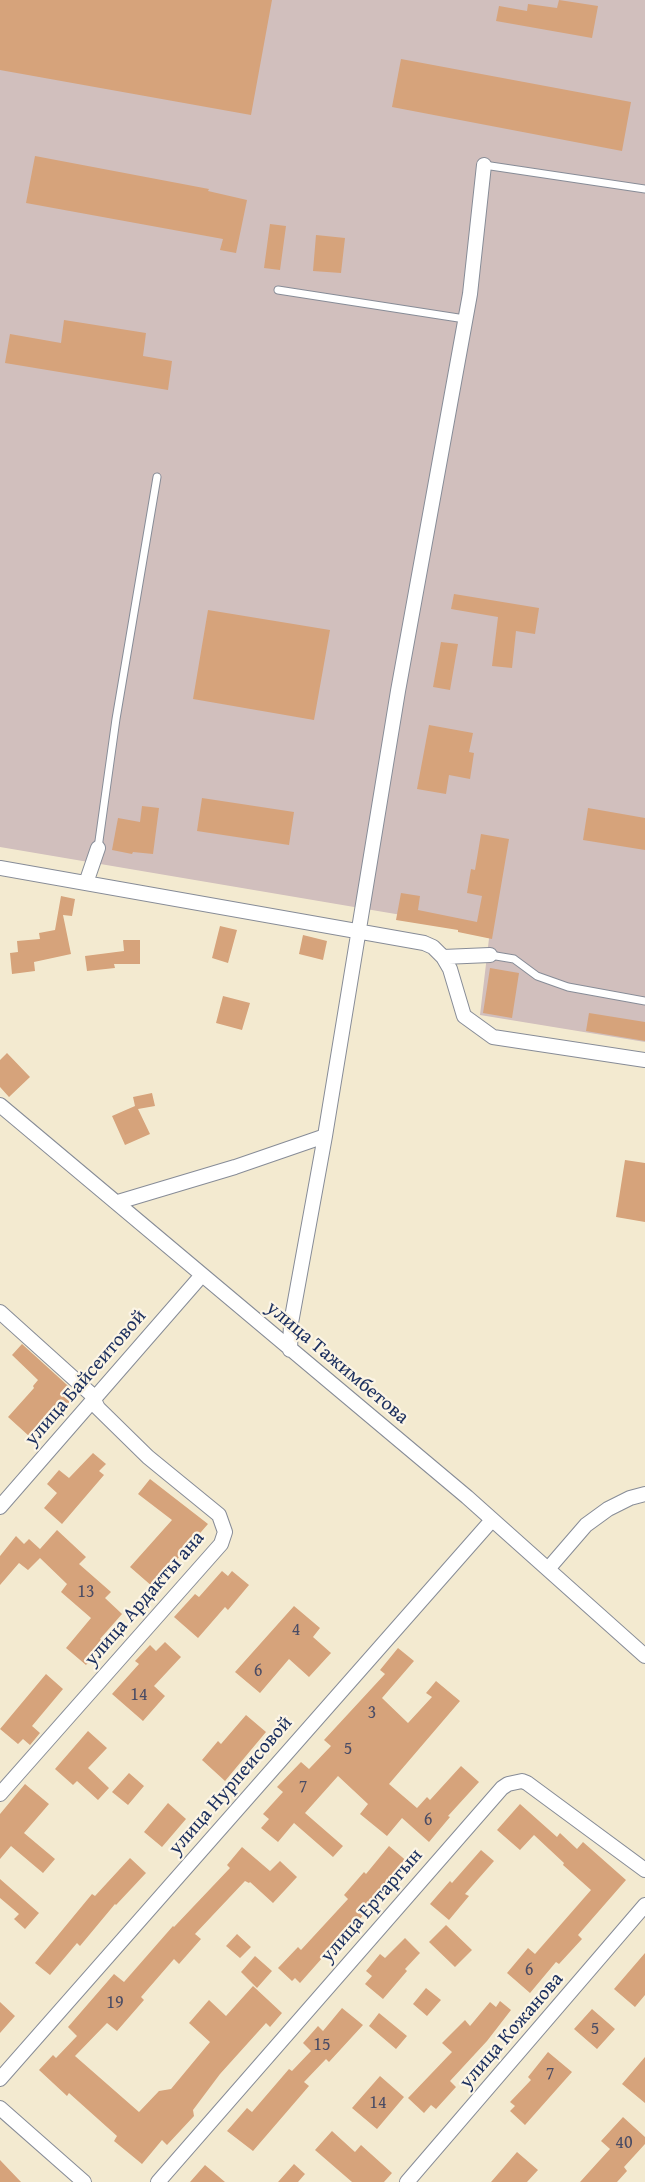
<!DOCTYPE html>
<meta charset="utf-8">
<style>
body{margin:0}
canvas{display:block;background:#f3ead0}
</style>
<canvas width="645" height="2182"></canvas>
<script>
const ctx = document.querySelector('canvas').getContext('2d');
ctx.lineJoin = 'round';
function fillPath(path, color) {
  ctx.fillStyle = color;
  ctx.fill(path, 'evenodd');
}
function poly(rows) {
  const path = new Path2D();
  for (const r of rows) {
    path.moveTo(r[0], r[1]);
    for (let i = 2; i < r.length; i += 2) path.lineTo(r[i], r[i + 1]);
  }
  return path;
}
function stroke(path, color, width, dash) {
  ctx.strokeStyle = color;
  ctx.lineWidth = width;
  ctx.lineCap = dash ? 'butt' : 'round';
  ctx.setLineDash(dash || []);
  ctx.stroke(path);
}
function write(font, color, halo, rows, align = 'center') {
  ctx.font = font + ' "Gentium Book Plus",serif';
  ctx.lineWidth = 4.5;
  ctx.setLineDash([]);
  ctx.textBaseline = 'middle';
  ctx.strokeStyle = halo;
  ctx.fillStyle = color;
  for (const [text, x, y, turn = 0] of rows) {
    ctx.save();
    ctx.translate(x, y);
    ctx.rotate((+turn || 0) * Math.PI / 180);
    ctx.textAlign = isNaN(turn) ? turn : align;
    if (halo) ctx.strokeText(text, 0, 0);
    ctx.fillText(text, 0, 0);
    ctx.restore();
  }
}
const industrial = poly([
 [0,0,645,0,645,1042,480,1015,490,930,0,847]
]);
const building = poly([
 [0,0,272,0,251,115,0,70],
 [559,0,598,6,592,38,496,21,499,6,527,11,528,4,557,8],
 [401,59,631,102,622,151,392,107],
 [35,156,209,189,208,191,247,200,236,253,220,250,223,239,26,203],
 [270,224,286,226,280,270,264,268],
 [316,235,345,238,341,273,313,271],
 [64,320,146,333,143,356,172,361,168,390,5,363,10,334,61,343],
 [454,594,539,608,535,634,516,631,512,668,492,666,498,617,451,609],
 [208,610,330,630,314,720,193,699],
 [441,642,458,644,450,690,433,687],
 [429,725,473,733,469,752,474,753,470,779,449,775,446,794,417,789],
 [202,798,294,812,289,845,197,831],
 [142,806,159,808,153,854,133,852,132,854,112,850,118,818,140,822],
 [588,808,645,818,645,850,583,840],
 [481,834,509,839,492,939,458,932,458,930,396,920,401,893,420,896,418,910,477,922,482,896,467,893,471,869,475,870],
 [61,896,75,899,72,916,63,915,71,954,34,962,35,971,12,974,10,953,18,952,17,941,40,939,39,933,55,930],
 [220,926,237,930,228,963,212,958],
 [303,935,327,941,323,960,299,954],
 [123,940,140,940,140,964,114,964,115,968,87,971,85,956,124,951],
 [490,968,519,973,512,1018,483,1013],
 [223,996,250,1003,242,1030,216,1023],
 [589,1013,645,1022,645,1041,586,1031],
 [7,1053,30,1077,9,1097,0,1087,0,1060],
 [152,1093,155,1106,138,1109,150,1134,125,1145,112,1116,135,1106,133,1097],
 [625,1160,645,1163,645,1222,616,1217],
 [22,1344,77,1394,61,1412,55,1406,29,1436,8,1417,34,1388,33,1386,38,1380,12,1355],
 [93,1453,106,1464,99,1471,104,1475,62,1524,44,1508,57,1493,47,1484,59,1470,69,1478],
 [150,1479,208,1524,153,1587,130,1567,172,1520,138,1494],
 [57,1530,86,1557,79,1564,111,1592,105,1598,122,1614,100,1639,105,1642,86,1665,66,1648,91,1618,61,1592,67,1584,40,1558,28,1570,19,1563,0,1585,0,1556,16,1536,24,1544,29,1539,40,1549],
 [222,1571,228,1576,232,1571,249,1585,228,1610,225,1607,198,1638,174,1617,195,1594,199,1597],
 [294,1606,320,1628,313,1637,331,1653,309,1677,289,1659,260,1693,235,1672],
 [165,1642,181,1657,154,1686,165,1696,143,1721,112,1694,139,1664,135,1661,150,1645,156,1651],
 [398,1648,414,1661,382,1698,408,1723,432,1697,426,1693,436,1681,460,1701,389,1784,417,1808,427,1797,430,1800,461,1766,479,1782,448,1816,450,1817,429,1842,402,1818,387,1836,360,1814,368,1804,338,1776,305,1813,343,1846,333,1857,294,1823,278,1842,261,1828,269,1819,263,1814,283,1792,277,1787,301,1762,309,1769,331,1746,324,1740,385,1674,380,1670],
 [46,1674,63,1689,32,1726,40,1733,30,1745,23,1739,18,1744,0,1729],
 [246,1715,266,1732,225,1781,202,1760,218,1741,221,1744],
 [88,1731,107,1748,88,1768,109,1788,98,1800,77,1781,73,1785,55,1769],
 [129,1773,144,1786,128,1805,112,1792],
 [25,1784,49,1804,24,1833,55,1859,43,1873,11,1846,0,1859,0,1814],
 [168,1803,186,1819,162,1847,144,1832],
 [520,1804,557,1837,560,1833,577,1849,583,1842,626,1880,578,1935,582,1939,559,1964,556,1962,530,1993,507,1973,528,1948,535,1954,591,1890,563,1865,564,1863,534,1835,520,1850,497,1830],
 [389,1846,409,1863,351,1929,355,1932,345,1944,339,1939,300,1983,295,1978,292,1981,278,1968,298,1947,301,1950,348,1899,344,1895,364,1872,366,1874],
 [242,1847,270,1871,280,1861,297,1877,273,1903,250,1882,249,1883,245,1881,195,1934,201,1939,179,1964,174,1959,141,1997,144,2000,117,2031,107,2023,75,2056,139,2112,159,2091,171,2089,210,2042,189,2023,209,2000,226,2016,253,1986,282,2013,270,2027,266,2023,220,2074,193,2110,194,2116,167,2145,162,2140,142,2164,114,2141,117,2136,69,2093,67,2096,39,2070,53,2055,56,2058,77,2036,68,2027,114,1974,124,1982,173,1926,174,1927,230,1868,227,1865],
 [481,1850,494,1861,465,1894,469,1896,449,1920,430,1904,450,1881,452,1883],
 [130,1858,146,1873,116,1905,115,1904,80,1946,77,1943,50,1975,35,1963,92,1894,95,1896],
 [0,1879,39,1913,25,1929,14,1919,19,1914,0,1898],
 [446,1925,472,1950,455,1967,429,1942],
 [237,1934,251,1947,240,1958,226,1946],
 [405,1938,420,1953,405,1969,407,1971,383,1999,365,1984,372,1976,366,1971,380,1954,385,1958],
 [645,1953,645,1995,635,2007,614,1989],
 [255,1956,272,1971,257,1988,241,1972],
 [426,1988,441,2000,427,2016,413,2004],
 [500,2001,511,2010,487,2041,450,2081,456,2087,436,2109,431,2105,424,2113,408,2098,452,2052,442,2043,465,2020,470,2026,490,2002,496,2007],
 [0,2002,15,2016,0,2033],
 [342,2008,363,2025,329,2062,326,2059,304,2082,309,2086,253,2151,227,2131,247,2108,252,2112,289,2069,292,2071,311,2051,303,2043,318,2026,323,2031],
 [592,2009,615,2029,597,2049,574,2029],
 [379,2013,407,2036,396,2049,369,2026],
 [548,2052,572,2072,525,2125,510,2111,515,2106,510,2102,531,2080,528,2077],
 [645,2057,645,2103,622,2084],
 [380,2076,404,2097,377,2129,352,2108],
 [623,2117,645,2137,645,2144,624,2167,627,2171,617,2182,580,2182,610,2149,601,2141],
 [332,2131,355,2152,361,2145,392,2173,384,2182,352,2182,315,2150],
 [517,2152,538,2170,527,2182,491,2182],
 [0,2160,21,2182,0,2182],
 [294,2164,305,2174,298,2182,278,2182],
 [205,2165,225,2182,190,2182]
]);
const lane = poly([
 [484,165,645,189],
 [278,290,465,319],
 [98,848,116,719,157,477],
 [490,955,514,959,537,976,568,987,645,1001]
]);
const street = poly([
 [0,868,424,943,433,947,443,957,450,969,464,1016,493,1037,645,1060],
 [86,883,98,848],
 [443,957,490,955],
 [0,1105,467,1497,645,1656],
 [118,1202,235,1167,325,1136],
 [0,1312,91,1394,98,1408,148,1457,219,1515,225,1532,221,1544,0,1794],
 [290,1350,291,1323,325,1136,398,691,470,294,484,165],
 [0,1507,202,1275],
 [548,1569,586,1525,608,1509,630,1498,645,1494],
 [0,2079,492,1520],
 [0,2108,84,2182],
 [158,2182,502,1788,508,1784,522,1781,527,1783,645,1870],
 [407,2182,645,1905]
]);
const numberNames = [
 ["13",86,1592],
 ["4",296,1630],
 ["6",258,1671],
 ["14",139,1695],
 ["3",372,1713],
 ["5",348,1749],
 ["7",303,1787],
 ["6",428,1820],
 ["6",529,1970],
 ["19",115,2003],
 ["5",595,2029],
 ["15",322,2045],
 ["7",550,2074],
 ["14",378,2103],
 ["40",624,2143]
];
const streetNames = [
 ["улица Тажимбетова",337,1363,40],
 ["улица Байсеитовой",86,1378,-49],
 ["улица Ардакты ана",145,1599,-49],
 ["улица Нурпеисовой",231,1786,-49],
 ["улица Ертаргын",372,1906,-49],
 ["улица Кожанова",512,2031,-49]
];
fillPath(industrial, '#d1bfbd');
fillPath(building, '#d6a37b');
stroke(lane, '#878c97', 9);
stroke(street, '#878c97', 16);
stroke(lane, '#fff', 7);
stroke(street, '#fff', 14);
write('18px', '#4a4c65', null, numberNames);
write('20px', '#1b2f5e', '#fcf5e5', streetNames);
</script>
